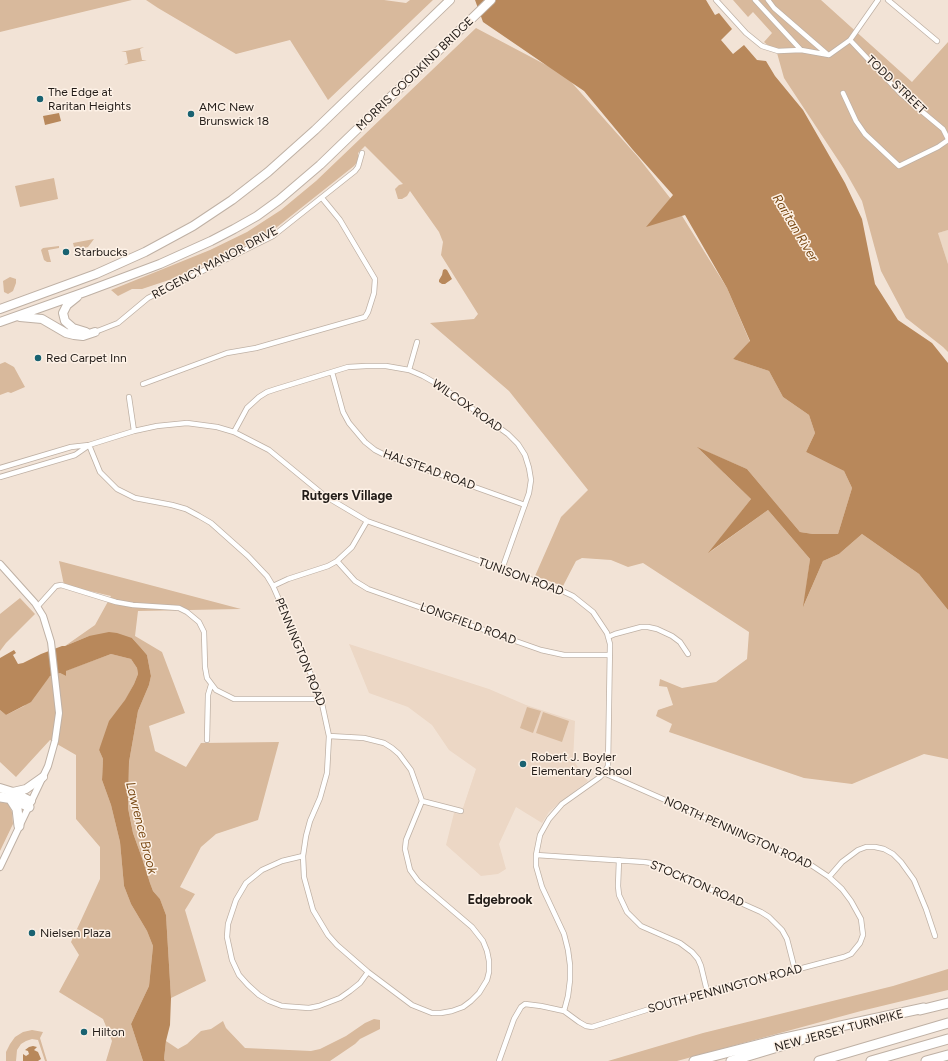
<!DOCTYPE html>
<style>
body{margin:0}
canvas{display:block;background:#f2e3d6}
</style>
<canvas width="948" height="1061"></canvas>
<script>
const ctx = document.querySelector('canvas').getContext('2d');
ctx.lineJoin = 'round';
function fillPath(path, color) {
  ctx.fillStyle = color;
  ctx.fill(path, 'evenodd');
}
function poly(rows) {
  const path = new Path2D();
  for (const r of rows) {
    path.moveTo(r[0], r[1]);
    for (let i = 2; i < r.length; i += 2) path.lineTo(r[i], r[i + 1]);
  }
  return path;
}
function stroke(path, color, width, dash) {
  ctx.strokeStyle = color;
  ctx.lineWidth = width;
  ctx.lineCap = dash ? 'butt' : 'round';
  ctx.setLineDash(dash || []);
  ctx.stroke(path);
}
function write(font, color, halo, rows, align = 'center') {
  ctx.font = font + ' Figtree,sans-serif';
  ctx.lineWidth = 3;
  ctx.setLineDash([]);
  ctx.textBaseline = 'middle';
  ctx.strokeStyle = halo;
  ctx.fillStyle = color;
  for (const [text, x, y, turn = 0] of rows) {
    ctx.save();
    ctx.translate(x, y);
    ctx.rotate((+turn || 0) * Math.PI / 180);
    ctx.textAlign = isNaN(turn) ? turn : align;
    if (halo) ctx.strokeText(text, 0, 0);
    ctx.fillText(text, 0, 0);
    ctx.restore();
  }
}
const built = poly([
 [948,230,948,264,938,233],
 [349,644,489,689,526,705,575,721,573,760,588,781,558,804,549,812,542,823,516,807,499,844,506,869,498,874,481,876,446,845,454,813,461,814,476,769,449,750,432,725,408,707,369,693]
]);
const green = poly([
 [0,0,132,0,0,32],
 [146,0,384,0,406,3,410,0,433,0,328,100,290,40,236,54,158,8],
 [733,0,821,0,912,82,948,42,948,230,938,233,948,264,948,352,943,347,906,318,881,271,862,201,844,169,784,78,777,53,764,42,772,33,753,12,748,17],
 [476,28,565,75,638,157,674,203,727,288,750,342,733,359,769,371,783,397,809,415,815,433,806,452,844,471,852,488,838,534,813,534,800,532,747,469,698,448,751,499,710,552,768,510,810,559,804,605,823,561,839,554,862,534,919,574,948,610,948,759,924,754,852,784,804,778,669,732,672,724,656,716,658,710,673,705,667,687,659,686,660,679,682,688,716,682,747,659,749,632,643,563,628,567,611,560,582,558,576,561,563,586,535,576,561,517,588,490,509,391,430,323,474,319,478,314,441,255,443,242,439,232,410,191,407,196,402,199,398,199,395,189,399,185,403,184,365,146,358,153,358,161,354,166,267,235,172,279,142,289,132,289,118,296,111,290,210,250,247,232,281,210,316,181],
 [144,47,140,49,142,60,147,60,124,65,128,63,126,52,121,52],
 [54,178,58,199,20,207,15,186],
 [94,239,88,247,80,249,79,246,74,247,73,243],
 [59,246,59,248,48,250,51,262,47,262,44,260,41,250,43,248],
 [10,277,16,279,16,283,13,291,8,294,4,292,3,281],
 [5,362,14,367,25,387,11,393,8,392,0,395,0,364],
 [59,561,241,609,138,611,135,636,162,652,185,713,149,726,155,751,186,767,201,743,279,742,258,820,216,834,201,847,180,887,195,894,185,910,206,981,171,998,166,915,160,899,153,891,150,883,142,858,133,833,128,808,129,762,138,711,149,685,151,676,147,655,141,648,132,638,89,636,65,646,95,625,111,596,64,585],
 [20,598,35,614,6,643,0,651,0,614],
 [111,654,131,659,137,668,138,674,134,684,99,750,103,759,102,780,111,805,120,842,124,886,131,904,147,931,153,946,149,986,131,1024,143,1061,106,1061,112,1041,103,1019,59,992,79,955,71,942,100,879,100,847,76,819,76,755,50,740,16,777,0,762,0,710,6,715,24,706,50,676,60,673,66,676,65,671],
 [527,707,541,711,533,733,520,728],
 [543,712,569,721,562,742,536,733],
 [0,802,8,803,12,812,13,824,0,851],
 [948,969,948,990,861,1011,677,1061,608,1061,703,1033,893,986],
 [374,1019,380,1020,380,1029,360,1039,355,1044,330,1061,165,1061,164,1059,166,1041,178,1049,187,1044,201,1031,211,1029,223,1021,226,1028,245,1048,311,1051,320,1049,346,1036,365,1023],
 [32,1030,43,1032,40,1038,47,1061,45,1061,38,1040,32,1039,26,1041,21,1044,17,1050,16,1061,6,1061,6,1052,10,1044,15,1037,23,1032]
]);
const water = poly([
 [475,0,706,0,715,15,719,13,732,29,721,40,733,54,744,45,757,60,766,61,775,76,803,110,845,183,862,219,875,284,898,320,932,343,948,363,948,610,919,574,862,534,839,554,823,561,803,607,810,559,768,510,708,553,751,499,697,447,747,469,800,532,813,534,838,534,852,488,844,471,806,452,815,433,809,415,783,397,769,371,733,359,750,341,727,288,685,215,646,227,673,195,633,150,584,91,483,22],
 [59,113,61,121,45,125,43,116],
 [445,269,447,270,452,279,445,284,442,284,439,282,439,280,442,275,443,270],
 [109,632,117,633,132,638,141,648,147,655,151,676,149,685,138,711,129,762,128,808,133,833,142,858,150,883,153,891,160,899,166,915,171,998,170,1025,166,1041,164,1059,165,1061,143,1061,131,1024,149,986,153,946,147,931,131,904,124,886,120,842,111,805,102,780,103,759,99,750,109,721,125,700,134,684,138,674,137,668,131,659,111,654,66,671,66,676,60,673,50,676,31,702,6,715,0,710,0,658,14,650,16,653,13,655,18,664,23,663,41,654,62,646,65,646,89,636],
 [33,1046,37,1047,34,1050,38,1052,41,1059,38,1061,23,1061,23,1054,26,1056,29,1054,28,1051,25,1050,29,1047]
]);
const minor = poly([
 [716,0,746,33,762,46,778,51,801,50,829,55,850,40,878,0],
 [755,0,801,50],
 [768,0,774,8,827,54],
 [888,0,937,41],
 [850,40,901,94,943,129,948,139],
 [843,93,856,121,865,134,899,166,938,147,948,140],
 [95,332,118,323,148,298,273,236,355,171,358,167,362,153],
 [409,370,417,342],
 [332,372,343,412,349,423,365,442,375,450,385,455,525,505],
 [143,384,227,353,256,348,365,317,368,312,374,293,375,279,340,220,322,198],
 [129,397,134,431],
 [234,432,247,408,259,397,267,392,276,389,348,367,366,366,386,366,409,370,423,376,439,385,508,434,518,444,525,455,529,468,531,480,529,493,502,569],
 [89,445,100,472,117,489,135,498,172,505,186,509,199,516,211,523,248,556,267,576,273,586,295,636,321,699,329,736,327,773,320,798,310,821,306,836,303,856,304,877,313,910,328,935,337,945,368,972,412,1005,432,1013,441,1013,452,1011,463,1007,471,1001,479,993,487,980,489,972,489,961,487,951,483,941,472,927,418,881,410,870,405,849,406,840,422,801,411,770,399,754,392,748,384,743,364,738,329,736],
 [0,468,71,447,89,445,134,431,157,426,187,423,217,427,234,432,269,450,325,496,367,521,558,589,573,596,593,612,607,633,610,644,608,766,604,773,600,777,562,804,549,819,540,835,536,855,536,866,542,887,564,934,568,950,570,965,570,980,568,996,564,1011],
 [0,477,75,455,88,446],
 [337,561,355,581,368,589,541,650,564,655,610,655],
 [273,586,288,579,328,566,337,561,352,547,367,521],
 [38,606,56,586,61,585,116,602,133,605,179,608,187,612,199,622,204,632,205,667,207,678,216,690,234,699,321,699],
 [608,637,615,634,641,627,648,627,657,629,672,636,680,642,688,654],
 [207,740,208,695,211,685],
 [422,801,461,811],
 [536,855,644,862,651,863,761,912,769,917,782,930,787,939,795,970],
 [303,856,282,861,262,870,246,883,236,900,228,924,227,937,232,960,239,975,248,985,259,995,269,1001,282,1006,309,1008,319,1006,340,998,350,991,360,983,368,972],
 [619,860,618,886,619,895,627,912,641,926,680,943,692,952,698,959,701,966,707,991],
 [829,877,842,862,858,850,866,847,875,847,884,849,893,854,901,862,914,880,926,909,935,936],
 [499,1061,514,1019,521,1007,525,1004,541,1006,564,1011,579,1022,586,1026,592,1027,707,991,795,970,844,957,851,954,860,943,863,935,861,919,851,901,842,889,829,877,808,863,604,773]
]);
const tertiary = poly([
 [0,564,35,603,43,616,51,642,59,713,55,741,48,766,0,867]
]);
const trunk = poly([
 [77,297,67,305,63,313,65,321,73,328,86,332],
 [0,309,96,274,145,252,193,226,232,200,268,172,315,130,450,0],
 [20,317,42,319,66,333,74,335,83,336,95,332],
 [0,322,85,292,160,264,211,241,234,229,257,216,279,200,320,165,491,0],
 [0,788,13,792,31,801],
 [13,792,26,789,43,777]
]);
const motorway = poly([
 [0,797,13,799,29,807],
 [10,798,17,809,19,826],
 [920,1010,948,1003],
 [694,1061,776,1040,924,1008],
 [731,1061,801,1040],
 [819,1061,948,1023],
 [871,1061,948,1039],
 [926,1061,948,1055]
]);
const markers = [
 [40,99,4,"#196271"],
 [191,114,4,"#196271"],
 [66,252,4,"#196271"],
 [38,358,4,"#196271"],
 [523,764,4,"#196271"],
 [32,933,4,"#196271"],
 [84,1032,4,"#196271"]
];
const streetNames = [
 ["MORRIS GOODKIND BRIDGE",415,74,-44],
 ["TODD STREET",896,85,44],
 ["REGENCY MANOR DRIVE",215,263,-28],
 ["WILCOX ROAD",467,406,35],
 ["HALSTEAD ROAD",429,470,20],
 ["TUNISON ROAD",521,577,20],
 ["LONGFIELD ROAD",468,624,20],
 ["PENNINGTON ROAD",300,652,68],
 ["NORTH PENNINGTON ROAD",738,833,24],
 ["STOCKTON ROAD",697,884,23],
 ["SOUTH PENNINGTON ROAD",725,989,-15],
 ["NEW JERSEY TURNPIKE",839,1031,-15]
];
const poiNames = [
 ["The Edge at",48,92],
 ["Raritan Heights",48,106],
 ["AMC New",199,107],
 ["Brunswick 18",199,121],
 ["Starbucks",74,252],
 ["Red Carpet Inn",46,358],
 ["Robert J. Boyler",531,757],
 ["Elementary School",531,771],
 ["Nielsen Plaza",40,933],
 ["Hilton",92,1032]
];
const waterNames = [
 ["Raritan River",795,228,59],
 ["Lawrence Brook",141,828,76]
];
const neighbourhoodNames = [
 ["Rutgers Village",347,496],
 ["Edgebrook",500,900]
];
fillPath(built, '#ecd7c5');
fillPath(green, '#d8b99c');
fillPath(water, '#b8885b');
stroke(minor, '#bfb1a5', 6);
stroke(tertiary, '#bfb1a5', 8);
stroke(trunk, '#bfb1a5', 10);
stroke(motorway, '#bfb1a5', 11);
stroke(minor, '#fff', 4.5);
stroke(tertiary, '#fff', 6);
stroke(trunk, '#fff', 8);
stroke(motorway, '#fff', 9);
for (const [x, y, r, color] of markers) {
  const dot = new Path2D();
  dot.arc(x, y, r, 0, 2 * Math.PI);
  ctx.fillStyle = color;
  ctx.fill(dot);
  stroke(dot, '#fdf1e6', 1.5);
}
write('12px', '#221c18', '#fdf1e6', streetNames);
write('12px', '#221c18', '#fdf1e6', poiNames, 'left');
write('italic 13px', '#7b4b16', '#fdf1e6', waterNames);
write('bold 13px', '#221c18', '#fdf1e6', neighbourhoodNames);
</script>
